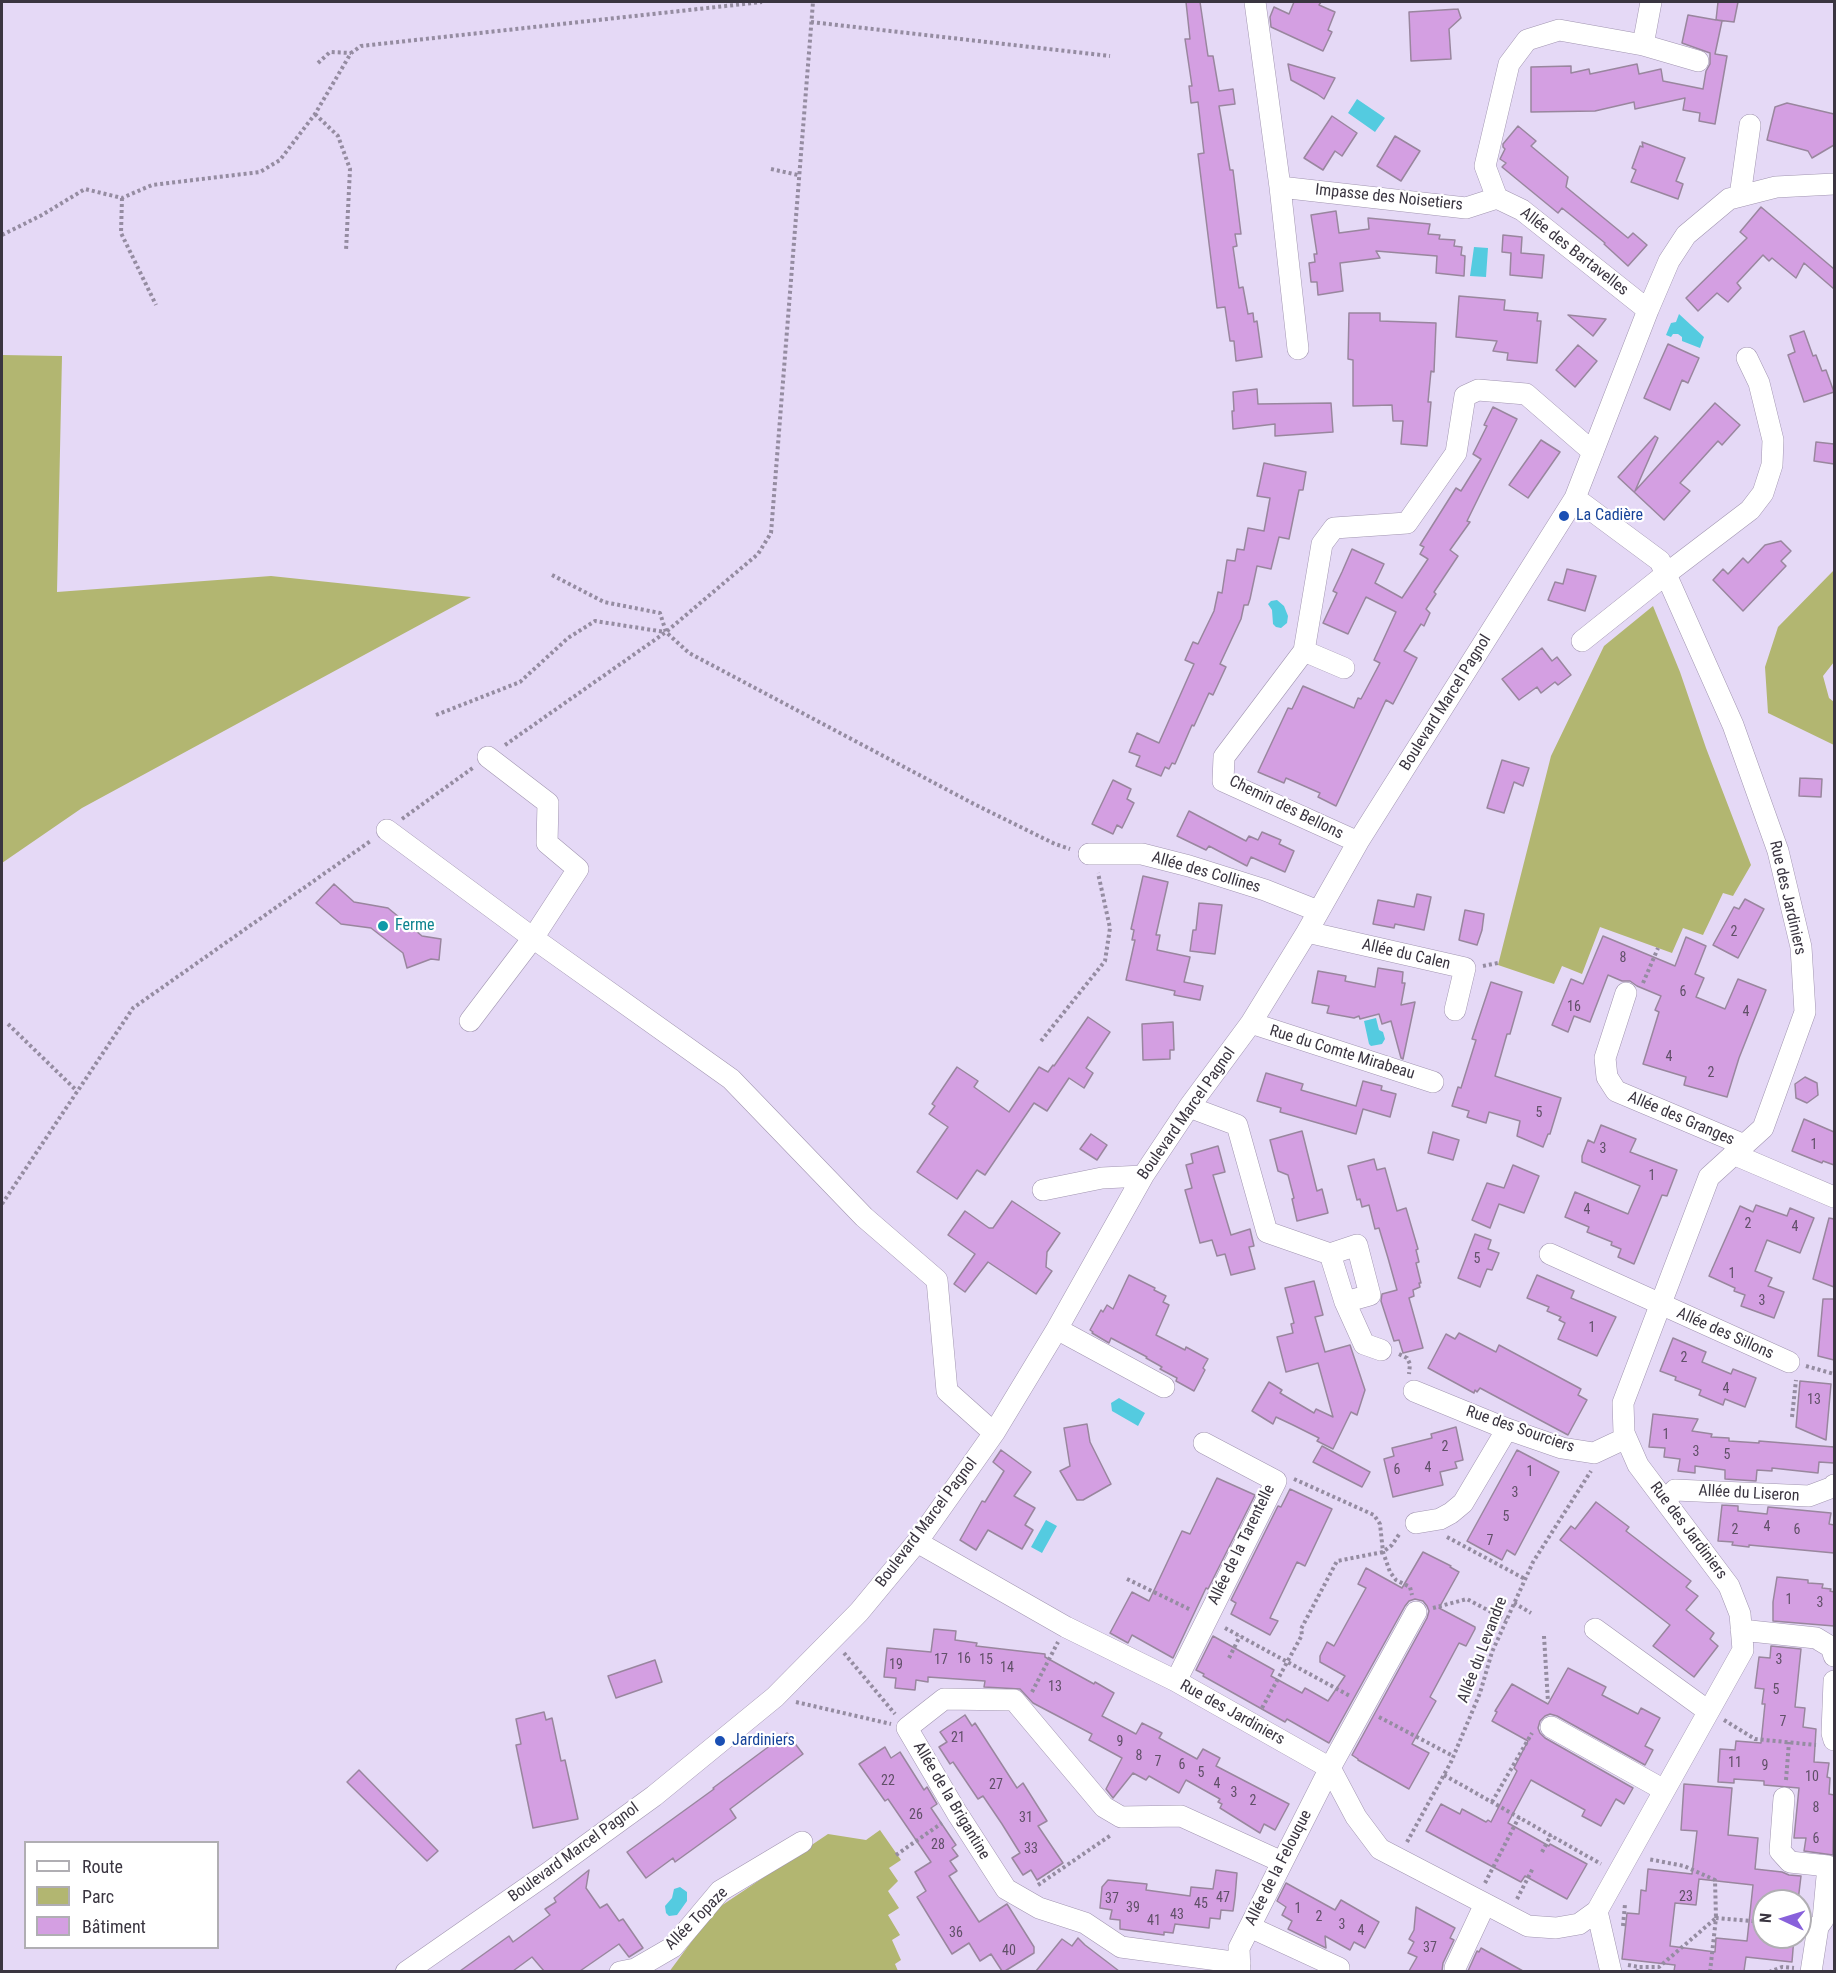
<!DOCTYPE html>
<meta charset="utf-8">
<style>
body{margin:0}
#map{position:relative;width:1836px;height:1973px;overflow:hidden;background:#e5d9f6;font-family:"Roboto Condensed",sans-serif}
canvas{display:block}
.frame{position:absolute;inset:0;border:3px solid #3a3540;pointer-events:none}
.legend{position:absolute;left:24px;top:1841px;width:195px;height:108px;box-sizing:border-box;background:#fff;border:2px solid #b0aeb3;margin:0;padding:8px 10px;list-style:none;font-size:18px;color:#3a3540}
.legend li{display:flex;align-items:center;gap:12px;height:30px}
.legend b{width:30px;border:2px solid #b0aeb3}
.north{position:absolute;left:1752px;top:1889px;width:60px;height:60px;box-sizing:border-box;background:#fff;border:2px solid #b0aeb3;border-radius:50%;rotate:274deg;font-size:16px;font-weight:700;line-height:24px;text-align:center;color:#3a3540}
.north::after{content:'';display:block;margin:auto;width:21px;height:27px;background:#8861db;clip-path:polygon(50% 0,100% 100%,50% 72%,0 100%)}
</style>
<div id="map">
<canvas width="1836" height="1973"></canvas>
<div class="frame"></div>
<ul class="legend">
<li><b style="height:8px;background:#fff"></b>Route</li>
<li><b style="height:16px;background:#b2b671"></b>Parc</li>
<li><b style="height:16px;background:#d49fe2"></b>Bâtiment</li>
</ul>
<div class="north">N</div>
</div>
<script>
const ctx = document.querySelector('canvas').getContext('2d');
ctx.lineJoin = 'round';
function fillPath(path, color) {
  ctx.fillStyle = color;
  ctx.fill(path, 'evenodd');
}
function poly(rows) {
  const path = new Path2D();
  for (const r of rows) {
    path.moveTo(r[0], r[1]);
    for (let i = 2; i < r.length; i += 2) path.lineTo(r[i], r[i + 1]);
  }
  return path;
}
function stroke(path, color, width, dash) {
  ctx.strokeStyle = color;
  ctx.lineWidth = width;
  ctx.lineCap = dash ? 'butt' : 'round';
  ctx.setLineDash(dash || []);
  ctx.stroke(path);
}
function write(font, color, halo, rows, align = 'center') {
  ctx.font = font + ' "Roboto Condensed",sans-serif';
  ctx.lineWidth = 4.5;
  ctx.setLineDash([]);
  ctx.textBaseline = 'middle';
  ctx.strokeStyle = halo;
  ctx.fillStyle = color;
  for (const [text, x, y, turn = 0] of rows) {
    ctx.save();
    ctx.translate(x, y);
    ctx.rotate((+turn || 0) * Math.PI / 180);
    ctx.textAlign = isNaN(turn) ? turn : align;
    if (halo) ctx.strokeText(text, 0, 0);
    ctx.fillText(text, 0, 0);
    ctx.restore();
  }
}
const green = poly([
 [2,355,62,356,57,592,271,576,471,597,82,808,2,863],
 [1834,570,1834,662,1823,676,1829,698,1834,702,1834,745,1768,713,1765,667,1778,627],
 [1653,606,1680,672,1706,748,1751,865,1733,896,1723,893,1703,935,1683,928,1672,953,1600,927,1582,974,1562,966,1554,984,1498,965,1551,756,1604,646],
 [880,1830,901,1860,889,1868,898,1881,888,1891,899,1908,888,1915,900,1935,892,1940,901,1960,895,1964,898,1971,669,1972,715,1910,828,1834,866,1840]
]);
const water = poly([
 [1357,99,1385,118,1375,132,1348,113],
 [1474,247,1488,248,1486,277,1470,276],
 [1679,314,1704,337,1700,348,1682,341,1682,337,1678,334,1673,334,1671,337,1666,335,1671,323,1676,322],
 [1277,600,1284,606,1288,616,1287,623,1281,628,1276,627,1273,624,1272,610,1268,604,1271,601],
 [1376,1018,1379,1030,1383,1032,1385,1039,1382,1044,1371,1046,1369,1044,1364,1021],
 [1119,1398,1145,1413,1138,1426,1112,1411,1111,1403],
 [1046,1520,1057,1526,1042,1553,1031,1547],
 [680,1887,687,1892,687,1901,677,1915,669,1916,666,1913,665,1906,672,1898,674,1889]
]);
const building = poly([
 [1186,2,1200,2,1208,56,1213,56,1219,91,1233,89,1235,104,1219,106,1230,170,1233,170,1241,234,1235,234,1237,246,1233,247,1239,288,1243,287,1248,314,1253,313,1254,322,1257,321,1262,357,1236,361,1234,341,1230,341,1225,307,1217,308,1198,154,1204,153,1198,102,1191,103,1189,86,1192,86,1185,39,1190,39,1186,2],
 [1294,2,1321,2,1319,5,1335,12,1328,30,1332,32,1323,51,1271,27,1270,17,1274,7,1289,14,1294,2],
 [1718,2,1738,2,1734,22,1717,20,1722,21,1715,54,1727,56,1715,124,1699,121,1700,113,1683,110,1685,98,1635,109,1634,102,1595,111,1531,112,1531,67,1571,66,1571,73,1589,69,1590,74,1637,64,1639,74,1661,69,1663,81,1703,89,1706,71,1710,64,1710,53,1682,43,1688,15,1716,20,1718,2],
 [1458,9,1461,18,1449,29,1451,59,1411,61,1409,12,1458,9],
 [1288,64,1335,78,1324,99,1317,94,1291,80,1288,64],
 [1787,103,1834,114,1834,145,1812,158,1808,151,1767,140,1775,107,1787,103],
 [1332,116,1357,133,1342,156,1335,151,1323,170,1304,158,1332,116],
 [1518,126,1536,141,1531,146,1568,177,1566,187,1628,238,1633,233,1647,245,1628,266,1604,244,1605,243,1572,216,1562,208,1558,213,1502,167,1506,163,1500,159,1505,149,1503,147,1503,144,1518,126],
 [1395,136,1420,151,1401,181,1377,166,1395,136],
 [1642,142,1685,158,1676,181,1683,184,1678,199,1631,182,1636,170,1632,168,1640,146,1643,147,1642,142],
 [1761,207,1834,269,1834,289,1804,263,1796,278,1772,258,1769,261,1763,255,1737,283,1741,288,1728,302,1717,293,1698,311,1686,298,1747,238,1740,232,1761,207],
 [1336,211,1339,233,1369,229,1368,218,1430,224,1428,234,1440,235,1439,239,1455,240,1454,246,1462,247,1461,255,1465,256,1464,276,1436,273,1437,256,1376,251,1380,258,1340,263,1343,291,1318,295,1317,282,1311,282,1309,263,1315,262,1314,254,1317,254,1311,215,1336,211],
 [1503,235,1522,237,1521,253,1544,255,1542,278,1510,275,1511,253,1502,252,1503,235],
 [1459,296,1505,300,1504,310,1538,313,1537,321,1541,321,1537,363,1507,360,1508,353,1493,351,1497,341,1456,337,1459,296],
 [1349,313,1380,313,1380,321,1436,323,1434,372,1431,371,1428,402,1431,402,1427,446,1401,444,1403,421,1393,421,1392,405,1353,406,1353,360,1348,359,1349,313],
 [1568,315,1606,319,1593,336,1568,315],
 [1804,331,1813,356,1816,355,1822,371,1826,370,1834,392,1804,402,1788,355,1795,352,1790,336,1804,331],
 [1668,344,1699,358,1688,383,1682,380,1670,410,1644,398,1668,344],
 [1578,345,1597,361,1575,387,1556,370,1578,345],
 [1257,389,1258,404,1331,403,1333,432,1275,436,1275,424,1233,429,1232,411,1234,411,1233,392,1257,389],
 [1715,403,1740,425,1722,445,1718,441,1680,483,1690,491,1664,520,1618,477,1655,436,1658,438,1635,491,1715,403],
 [1493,407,1517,419,1467,521,1470,522,1450,550,1458,556,1434,592,1436,594,1426,609,1430,613,1424,626,1421,624,1404,651,1417,658,1393,704,1386,700,1336,806,1318,797,1320,793,1286,778,1284,783,1258,772,1288,708,1292,709,1303,686,1354,708,1358,698,1361,699,1380,663,1374,660,1396,612,1366,597,1348,634,1323,623,1337,593,1333,591,1342,572,1352,549,1384,564,1375,583,1402,598,1428,559,1420,554,1424,547,1420,545,1456,488,1461,491,1481,459,1473,454,1487,426,1484,425,1493,407],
 [1541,440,1560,452,1528,498,1509,485,1541,440],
 [1816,442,1834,444,1834,464,1814,461,1816,442],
 [1264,463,1306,472,1303,490,1299,490,1289,539,1279,537,1271,569,1257,566,1250,599,1248,605,1244,605,1241,619,1220,664,1226,667,1213,695,1209,693,1194,726,1192,725,1175,764,1172,763,1169,769,1165,767,1161,776,1136,766,1140,756,1129,752,1137,733,1159,743,1194,664,1185,660,1193,642,1198,644,1214,611,1218,592,1222,593,1227,560,1235,561,1237,549,1244,550,1248,528,1264,531,1270,498,1257,496,1264,463],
 [1781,541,1791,551,1781,561,1786,566,1743,611,1713,580,1723,569,1728,574,1743,558,1748,563,1765,545,1781,541],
 [1567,569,1596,576,1585,611,1548,600,1555,582,1563,584,1567,569],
 [1542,648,1552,661,1557,657,1571,675,1558,685,1555,682,1541,693,1537,687,1519,700,1502,679,1542,648],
 [1502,760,1529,768,1523,786,1514,782,1504,813,1487,808,1502,760],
 [1800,778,1822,779,1821,797,1799,796,1800,778],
 [1113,780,1131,789,1127,799,1134,803,1122,828,1117,825,1113,834,1092,824,1113,780],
 [1189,811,1246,841,1249,836,1258,840,1262,832,1281,840,1279,844,1294,851,1285,872,1251,857,1247,866,1209,846,1206,850,1177,836,1189,811],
 [1143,876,1168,882,1156,935,1160,935,1157,950,1190,957,1184,982,1203,986,1200,1000,1174,995,1175,991,1126,980,1135,940,1132,940,1134,930,1131,929,1143,876],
 [334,884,354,902,388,908,422,936,441,939,439,960,431,959,407,968,403,953,371,928,341,924,316,903,334,884],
 [1417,894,1431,897,1424,930,1395,924,1394,928,1373,924,1378,900,1414,907,1417,894],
 [1745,899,1764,909,1738,958,1713,945,1734,907,1739,909,1745,899],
 [1199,903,1222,905,1215,954,1190,951,1193,930,1196,930,1199,903],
 [1465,910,1484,914,1482,930,1477,945,1459,940,1465,910],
 [1603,936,1675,966,1686,937,1706,946,1695,974,1704,978,1696,997,1725,1009,1738,979,1766,990,1739,1058,1727,1097,1684,1085,1686,1077,1643,1064,1659,1012,1655,1010,1661,996,1637,986,1630,981,1622,981,1608,975,1590,1022,1574,1016,1568,1032,1552,1025,1571,979,1583,984,1603,936],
 [1378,968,1403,972,1402,983,1405,983,1401,1005,1415,1002,1403,1059,1401,1058,1391,1021,1382,1024,1379,1014,1360,1019,1359,1016,1354,1018,1327,1013,1329,1006,1312,1003,1318,971,1346,976,1345,981,1375,987,1378,968],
 [1491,982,1522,992,1510,1034,1507,1034,1495,1076,1561,1098,1550,1134,1548,1134,1543,1147,1517,1136,1520,1121,1489,1112,1486,1123,1467,1117,1469,1111,1452,1106,1458,1087,1461,1088,1476,1040,1472,1039,1491,982],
 [1088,1017,1110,1032,1086,1068,1093,1073,1084,1088,1069,1078,1047,1111,1034,1103,985,1175,977,1170,957,1199,917,1172,948,1127,929,1114,935,1106,932,1104,957,1067,978,1081,974,1087,1009,1112,1039,1067,1048,1072,1053,1065,1054,1066,1088,1017],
 [1173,1022,1174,1050,1170,1050,1170,1059,1143,1060,1142,1024,1173,1022],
 [1266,1073,1303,1084,1301,1090,1356,1106,1363,1081,1382,1086,1381,1090,1396,1094,1390,1117,1363,1109,1356,1134,1280,1112,1281,1108,1257,1101,1266,1073],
 [1805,1077,1817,1083,1818,1095,1807,1103,1796,1098,1795,1084,1805,1077],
 [1804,1119,1834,1132,1834,1165,1823,1161,1822,1163,1792,1151,1804,1119],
 [1601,1125,1636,1139,1630,1152,1677,1170,1667,1196,1662,1195,1634,1264,1618,1257,1621,1249,1611,1245,1612,1242,1587,1232,1589,1227,1565,1217,1575,1192,1628,1214,1640,1186,1582,1162,1582,1156,1588,1140,1594,1143,1601,1125],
 [1302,1131,1317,1191,1322,1189,1328,1213,1297,1221,1292,1199,1294,1198,1288,1175,1278,1171,1270,1140,1302,1131],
 [1433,1132,1459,1140,1453,1160,1428,1153,1433,1132],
 [1091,1134,1107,1145,1097,1160,1080,1149,1091,1134],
 [1218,1146,1225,1172,1213,1175,1231,1235,1250,1229,1254,1246,1249,1247,1255,1269,1231,1275,1225,1254,1217,1256,1212,1240,1200,1243,1185,1190,1192,1188,1186,1165,1193,1163,1191,1154,1218,1146],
 [1374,1159,1377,1170,1385,1168,1397,1211,1406,1208,1418,1249,1416,1250,1419,1262,1416,1263,1421,1283,1419,1283,1420,1287,1413,1290,1414,1296,1409,1298,1423,1348,1403,1353,1399,1340,1394,1341,1381,1301,1382,1294,1397,1290,1388,1258,1379,1228,1375,1229,1369,1205,1362,1207,1360,1199,1357,1200,1348,1166,1374,1159],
 [1513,1165,1539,1176,1524,1213,1499,1204,1490,1228,1472,1220,1487,1183,1504,1188,1513,1165],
 [1012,1201,1060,1233,1047,1252,1046,1267,1052,1271,1036,1294,988,1262,965,1292,954,1284,975,1254,948,1235,965,1211,989,1228,993,1228,1012,1201],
 [1756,1205,1787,1216,1790,1208,1814,1218,1800,1253,1767,1240,1755,1271,1772,1278,1768,1286,1784,1292,1774,1318,1741,1306,1745,1295,1734,1291,1735,1288,1709,1276,1740,1206,1753,1212,1756,1205],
 [1829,1218,1834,1219,1834,1287,1813,1279,1829,1218],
 [1475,1234,1491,1240,1488,1249,1499,1253,1492,1270,1487,1269,1480,1287,1458,1278,1475,1234],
 [1129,1275,1155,1288,1154,1290,1166,1296,1163,1302,1169,1305,1156,1335,1185,1350,1186,1347,1208,1359,1203,1368,1205,1370,1194,1391,1176,1381,1177,1378,1160,1369,1162,1367,1146,1358,1147,1357,1111,1338,1109,1343,1092,1333,1093,1332,1090,1330,1101,1310,1103,1312,1107,1305,1113,1309,1129,1275],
 [1537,1275,1574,1291,1571,1298,1616,1317,1597,1356,1558,1339,1565,1323,1559,1320,1561,1317,1547,1311,1549,1307,1527,1298,1537,1275],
 [1314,1281,1323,1315,1315,1317,1325,1352,1350,1345,1365,1390,1357,1415,1351,1412,1333,1449,1317,1441,1319,1438,1293,1425,1276,1417,1273,1424,1252,1411,1269,1382,1282,1390,1280,1393,1314,1413,1316,1409,1333,1417,1318,1363,1286,1372,1277,1337,1293,1333,1291,1324,1294,1323,1285,1288,1314,1281],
 [1823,1299,1834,1299,1834,1360,1818,1356,1823,1299],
 [1459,1333,1496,1352,1499,1345,1581,1389,1578,1395,1587,1400,1568,1435,1480,1388,1477,1392,1475,1390,1474,1393,1428,1368,1446,1334,1455,1339,1459,1333],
 [1673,1338,1706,1352,1702,1362,1731,1374,1733,1369,1756,1378,1745,1407,1725,1399,1723,1405,1699,1395,1701,1390,1675,1380,1676,1377,1660,1371,1673,1338],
 [1800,1381,1831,1384,1826,1440,1796,1427,1800,1381],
 [1653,1414,1698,1419,1692,1431,1712,1434,1711,1437,1729,1438,1729,1441,1759,1443,1759,1441,1834,1447,1834,1463,1819,1462,1818,1473,1772,1468,1772,1471,1757,1470,1756,1481,1725,1479,1725,1470,1695,1466,1695,1473,1678,1471,1680,1459,1664,1457,1665,1448,1649,1447,1653,1414],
 [1087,1424,1090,1442,1111,1484,1083,1500,1077,1500,1060,1471,1070,1466,1064,1428,1087,1424],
 [1456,1427,1463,1460,1455,1462,1457,1468,1440,1472,1443,1485,1393,1497,1384,1459,1394,1456,1392,1448,1432,1438,1431,1434,1456,1427],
 [1322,1446,1370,1472,1362,1487,1313,1462,1322,1446],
 [1001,1450,1031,1472,1014,1496,1035,1508,1025,1525,1033,1530,1022,1549,988,1530,976,1550,960,1540,982,1501,985,1502,1004,1471,993,1462,1001,1450],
 [1517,1450,1559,1472,1515,1555,1507,1550,1502,1560,1467,1541,1517,1450],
 [1217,1478,1255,1495,1208,1589,1206,1588,1173,1658,1132,1635,1128,1643,1110,1633,1132,1592,1149,1601,1182,1531,1190,1534,1217,1478],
 [1290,1489,1332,1509,1305,1566,1297,1562,1270,1618,1278,1621,1270,1635,1231,1614,1236,1603,1231,1600,1278,1506,1281,1507,1290,1489],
 [1596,1502,1629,1527,1626,1531,1691,1581,1686,1587,1698,1596,1686,1610,1714,1633,1710,1639,1718,1646,1694,1677,1653,1646,1670,1625,1560,1540,1571,1526,1575,1529,1596,1502],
 [1722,1505,1738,1506,1738,1511,1767,1514,1768,1507,1831,1513,1829,1524,1834,1525,1834,1553,1749,1545,1749,1547,1732,1545,1733,1542,1718,1541,1722,1505],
 [1423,1552,1451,1566,1450,1567,1459,1572,1439,1608,1475,1627,1475,1629,1466,1646,1459,1643,1430,1697,1436,1701,1412,1744,1429,1753,1409,1789,1358,1760,1358,1759,1352,1755,1427,1618,1429,1611,1427,1606,1423,1601,1415,1599,1409,1601,1405,1606,1329,1743,1287,1719,1285,1722,1203,1676,1204,1674,1196,1670,1213,1636,1274,1670,1271,1676,1302,1693,1305,1688,1328,1701,1345,1676,1320,1662,1320,1656,1327,1642,1334,1646,1366,1588,1358,1584,1366,1568,1402,1588,1423,1552],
 [1777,1577,1808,1580,1808,1583,1823,1584,1822,1588,1831,1589,1830,1591,1834,1592,1834,1626,1773,1621,1773,1602,1777,1577],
 [934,1629,956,1631,955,1640,977,1643,976,1646,1045,1654,1045,1657,1094,1684,1095,1682,1114,1693,1102,1716,1136,1734,1142,1723,1162,1733,1159,1738,1197,1759,1203,1749,1220,1758,1216,1766,1289,1804,1275,1830,1264,1824,1260,1833,1220,1808,1222,1804,1218,1802,1220,1799,1186,1780,1179,1793,1149,1776,1146,1780,1133,1773,1113,1798,1106,1789,1122,1758,1089,1740,1092,1734,1033,1703,1020,1689,984,1687,985,1681,928,1677,928,1682,916,1680,915,1690,895,1688,896,1678,884,1677,887,1648,931,1652,934,1629],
 [1771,1646,1801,1649,1795,1707,1805,1708,1803,1727,1816,1729,1814,1762,1829,1763,1827,1777,1830,1778,1829,1794,1834,1795,1833,1855,1804,1851,1806,1838,1794,1838,1799,1788,1764,1785,1764,1781,1734,1779,1734,1783,1718,1782,1720,1749,1735,1750,1736,1741,1761,1743,1765,1704,1762,1704,1764,1689,1755,1688,1759,1657,1770,1658,1771,1646],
 [655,1660,662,1682,616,1698,608,1676,655,1660],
 [1568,1668,1606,1687,1602,1695,1638,1714,1641,1708,1660,1718,1645,1746,1653,1750,1645,1765,1557,1716,1550,1714,1545,1716,1540,1721,1538,1728,1540,1733,1545,1738,1633,1788,1624,1804,1616,1799,1601,1826,1582,1816,1585,1810,1531,1780,1508,1823,1549,1846,1550,1844,1587,1864,1567,1899,1525,1876,1521,1882,1426,1831,1441,1804,1460,1814,1462,1809,1486,1822,1488,1820,1491,1822,1517,1771,1514,1768,1528,1741,1492,1721,1497,1712,1495,1711,1512,1684,1548,1704,1568,1668],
 [544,1712,546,1720,552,1718,561,1761,565,1760,578,1819,533,1828,516,1745,521,1744,516,1719,544,1712],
 [965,1715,972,1726,975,1723,1017,1788,1023,1783,1047,1821,1038,1826,1063,1863,1037,1880,1031,1870,1023,1875,1012,1858,1020,1853,1002,1824,983,1796,978,1799,953,1762,950,1764,939,1747,947,1742,940,1732,965,1715],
 [787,1733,803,1754,730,1809,736,1818,675,1862,673,1858,646,1878,627,1852,714,1789,713,1788,787,1733],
 [885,1747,891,1758,900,1752,924,1790,927,1787,937,1804,931,1808,956,1845,952,1848,958,1856,950,1861,957,1871,949,1876,979,1922,1007,1904,1034,1947,1034,1953,1005,1971,1002,1971,991,1954,980,1961,969,1943,952,1954,917,1897,926,1891,915,1872,931,1862,888,1799,885,1801,859,1764,885,1747],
 [359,1770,438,1851,427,1861,347,1782,359,1770],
 [1684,1784,1732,1788,1728,1835,1758,1838,1755,1869,1782,1872,1789,1875,1801,1876,1798,1901,1764,1901,1764,1937,1794,1937,1792,1962,1746,1957,1744,1971,1674,1971,1675,1965,1622,1959,1627,1913,1639,1914,1641,1890,1646,1891,1648,1869,1692,1874,1697,1831,1681,1830,1684,1784],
 [1699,1879,1753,1885,1747,1941,1716,1938,1715,1952,1670,1946,1675,1903,1696,1905,1699,1879],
 [589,1870,586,1888,600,1908,607,1904,619,1921,623,1919,643,1948,629,1957,619,1944,580,1971,544,1971,532,1957,513,1971,460,1971,509,1936,513,1942,550,1915,545,1909,556,1902,554,1898,589,1870],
 [1216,1870,1237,1873,1235,1897,1233,1911,1221,1910,1220,1919,1210,1918,1209,1928,1175,1924,1173,1933,1164,1932,1164,1935,1120,1929,1120,1920,1110,1919,1112,1910,1100,1908,1102,1887,1108,1880,1147,1884,1146,1890,1190,1896,1191,1887,1213,1889,1216,1870],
 [1286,1883,1335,1910,1341,1900,1379,1922,1365,1948,1354,1942,1350,1950,1325,1936,1326,1948,1288,1929,1292,1921,1282,1915,1286,1907,1277,1901,1286,1883],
 [1416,1907,1455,1928,1450,1938,1454,1940,1443,1963,1442,1971,1409,1971,1417,1957,1408,1953,1414,1942,1409,1939,1414,1930,1416,1907],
 [1078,1938,1085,1945,1119,1971,1036,1971,1062,1939,1072,1946,1078,1938],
 [1481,1948,1523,1971,1468,1971,1477,1951,1479,1952,1481,1948]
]);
const path = poly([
 [811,22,1110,56],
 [318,63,330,52,351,53],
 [315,114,338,136,350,169,346,251],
 [771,169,798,175],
 [122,198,121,233,156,305],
 [2,235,42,215,85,189,122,198,152,185,260,172,280,160,315,114,351,53,361,46,762,2],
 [552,575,604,602,660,613,666,632,689,653,974,804,1055,844,1070,849],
 [436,715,520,682,568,638,595,621,665,632],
 [505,745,666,632,758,554,771,533,813,2],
 [402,819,474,767],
 [1483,966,1498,963],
 [1643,983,1658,948],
 [8,1024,77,1091],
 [1041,1041,1105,961,1110,928,1098,873],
 [2,1204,133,1008,372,840],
 [1399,1354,1407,1358,1410,1364,1409,1374],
 [1806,1366,1834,1374],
 [1792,1417,1796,1380],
 [1294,1479,1374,1515,1380,1524,1383,1552,1390,1572,1396,1580,1410,1587,1412,1595],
 [1447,1537,1525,1579],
 [1127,1579,1191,1610],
 [1514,1603,1531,1613],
 [1433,1608,1467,1599,1506,1620],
 [1225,1628,1350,1696],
 [1544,1636,1548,1702],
 [844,1653,895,1714],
 [1229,1658,1240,1636],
 [1032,1692,1058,1642],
 [796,1702,891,1724],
 [1262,1708,1302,1635,1301,1629,1337,1561,1383,1552,1392,1545,1400,1533],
 [1379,1717,1453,1756],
 [1724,1720,1755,1739,1816,1745],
 [1444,1775,1601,1864],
 [1786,1780,1789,1742],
 [1492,1802,1532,1733],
 [1407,1842,1451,1762,1480,1693,1492,1652,1533,1562,1591,1471],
 [1542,1852,1551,1835],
 [896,1855,942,1823],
 [1485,1883,1519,1817],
 [1038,1885,1111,1835],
 [1517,1899,1533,1868],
 [1623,1926,1625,1904],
 [1628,1965,1639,1967],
 [1637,1972,1639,1967,1659,1967,1716,1918,1715,1880,1684,1866,1648,1859],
 [1710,1972,1716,1918,1764,1922],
 [1769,1972,1782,1967,1794,1968]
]);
const minor = poly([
 [1255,2,1280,187,1466,208,1497,198],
 [1643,45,1651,2],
 [1280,187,1298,349],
 [1740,196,1750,125],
 [1648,310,1522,210,1497,198,1485,166,1509,64,1527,40,1559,30,1643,45,1698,61],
 [1582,641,1666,574,1750,510,1763,493,1772,465,1773,440,1759,383,1747,358],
 [1304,651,1344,668],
 [387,830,533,938,731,1079,864,1217,937,1280,947,1391,994,1433],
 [1358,842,1223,781,1224,757,1304,651,1322,544,1334,528,1407,523,1456,453,1465,396,1478,390,1526,394,1593,452],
 [1089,854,1142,854,1189,866,1265,890,1318,911],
 [1307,932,1465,968,1455,1010],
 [1626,993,1605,1058,1607,1077,1616,1091,1744,1145],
 [470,1021,533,938,578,869,547,843,548,803,488,757],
 [1251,1023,1433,1082],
 [1189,1107,1237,1125,1267,1232,1330,1254,1345,1302,1364,1344,1381,1350],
 [1733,1154,1834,1197],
 [1043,1190,1102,1178,1143,1176],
 [1330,1254,1357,1245,1370,1295,1345,1302],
 [1550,1254,1789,1362],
 [1057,1329,1164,1387],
 [1414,1391,1507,1429,1562,1448,1594,1453,1626,1438],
 [1665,1501,1675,1490,1809,1496,1833,1487,1834,1485],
 [1416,1523,1440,1519,1451,1513,1463,1503,1507,1429],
 [917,1542,1066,1627,1176,1681,1330,1768,1356,1817,1380,1849,1528,1926,1556,1928,1579,1924,1597,1911,1743,1650,1740,1614,1729,1586,1638,1465,1624,1433,1623,1403,1709,1177,1763,1128,1805,1012,1801,947,1778,851,1733,725,1660,561,1575,498],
 [1595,1629,1708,1711],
 [1741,1630,1816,1638,1831,1647,1834,1656],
 [1176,1681,1276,1481,1204,1443],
 [1834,1681,1832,1733,1834,1740],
 [1551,1727,1664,1790],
 [1784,1798,1780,1851,1790,1862,1828,1866,1823,1920,1818,1927,1811,1972],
 [1597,1911,1611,1972],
 [1250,1927,1339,1968,1339,1972],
 [1240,1963,1121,1947,1085,1923,1039,1908,1006,1889,957,1813,907,1728,944,1699,1014,1700,1104,1807,1121,1817,1181,1816,1282,1862],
 [406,1972,548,1873,654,1796,775,1697,859,1612,917,1542,994,1433,1057,1329,1143,1176,1189,1107,1251,1023,1307,932,1358,842,1575,498,1648,310,1669,261,1686,235,1729,199,1776,187,1834,184],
 [620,1972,635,1969,673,1947,720,1891,802,1842],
 [1240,1972,1239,1948,1330,1768,1416,1612],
 [1455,1972,1455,1968,1485,1904]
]);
const markers = [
 [1564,516,6,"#1a4fb4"],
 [383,926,6,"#0f9aa8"],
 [720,1741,6,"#1a4fb4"]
];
const numberNames = [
 ["2",1734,932],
 ["8",1623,958],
 ["6",1683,992],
 ["16",1574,1007],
 ["4",1746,1012],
 ["4",1669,1057],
 ["2",1711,1073],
 ["5",1539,1113],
 ["1",1814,1145],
 ["3",1603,1149],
 ["1",1652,1176],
 ["4",1587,1210],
 ["2",1748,1224],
 ["4",1795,1227],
 ["5",1477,1259],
 ["1",1732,1274],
 ["3",1762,1301],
 ["1",1592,1328],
 ["2",1684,1358],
 ["4",1726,1389],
 ["13",1814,1400],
 ["1",1666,1435],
 ["2",1445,1447],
 ["3",1696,1452],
 ["5",1727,1455],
 ["4",1428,1468],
 ["6",1397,1470],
 ["1",1530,1472],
 ["3",1515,1493],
 ["5",1506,1517],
 ["4",1767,1527],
 ["2",1735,1530],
 ["6",1797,1530],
 ["7",1490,1541],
 ["1",1789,1600],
 ["3",1820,1603],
 ["16",964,1659],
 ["17",941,1660],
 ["15",986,1660],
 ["3",1779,1660],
 ["19",896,1665],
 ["14",1007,1668],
 ["13",1055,1687],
 ["5",1776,1690],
 ["7",1783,1722],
 ["21",958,1738],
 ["9",1120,1742],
 ["8",1139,1756],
 ["7",1158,1762],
 ["11",1735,1763],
 ["6",1182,1765],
 ["9",1765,1766],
 ["5",1201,1773],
 ["10",1812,1777],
 ["22",888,1781],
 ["4",1217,1784],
 ["27",996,1785],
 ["3",1234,1793],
 ["2",1253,1801],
 ["8",1816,1808],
 ["26",916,1815],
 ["31",1026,1818],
 ["6",1816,1839],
 ["28",938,1845],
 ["33",1031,1849],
 ["23",1686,1897],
 ["47",1223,1898],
 ["37",1112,1899],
 ["45",1201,1904],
 ["39",1133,1908],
 ["1",1298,1909],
 ["43",1177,1915],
 ["2",1319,1917],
 ["41",1154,1921],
 ["3",1342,1925],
 ["4",1361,1931],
 ["36",956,1933],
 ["37",1430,1948],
 ["40",1009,1951]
];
const streetNames = [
 ["Impasse des Noisetiers",1389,198,6],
 ["Allée des Bartavelles",1574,252,38],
 ["Boulevard Marcel Pagnol",1446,703,-58],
 ["Chemin des Bellons",1286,808,26],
 ["Allée des Collines",1206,873,16],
 ["Rue des Jardiniers",1787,898,77],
 ["Allée du Calen",1406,955,13],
 ["Rue du Comte Mirabeau",1342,1053,17],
 ["Boulevard Marcel Pagnol",1187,1114,-55],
 ["Allée des Granges",1681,1119,23],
 ["Allée des Sillons",1725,1334,24],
 ["Rue des Sourciers",1520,1430,19],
 ["Allée du Liseron",1749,1494,3],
 ["Boulevard Marcel Pagnol",927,1523,-53],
 ["Rue des Jardiniers",1688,1531,53],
 ["Allée de la Tarentelle",1242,1545,-64],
 ["Allée du Levandre",1483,1650,-69],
 ["Rue des Jardiniers",1232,1713,29],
 ["Allée de la Brigantine",951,1801,59],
 ["Boulevard Marcel Pagnol",574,1853,-36],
 ["Allée de la Felouque",1279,1868,-63],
 ["Allée Topaze",697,1919,-45]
];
const transitNames = [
 ["La Cadière",1576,516],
 ["Jardiniers",732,1741]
];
const cultureNames = [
 ["Ferme",395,926]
];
fillPath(green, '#b2b671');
fillPath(water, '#54cbe0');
fillPath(building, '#d49fe2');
stroke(building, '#99869e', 1.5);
stroke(minor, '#a195b0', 22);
stroke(path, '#958ca1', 4, [3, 3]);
stroke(minor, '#fff', 21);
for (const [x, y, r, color] of markers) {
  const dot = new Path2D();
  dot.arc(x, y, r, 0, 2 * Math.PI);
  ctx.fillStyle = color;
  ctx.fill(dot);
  stroke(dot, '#fff', 2);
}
write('14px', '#605068', null, numberNames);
write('16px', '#3a3540', '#fff', streetNames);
write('16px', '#164399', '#fff', transitNames, 'left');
write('16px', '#0d838f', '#fff', cultureNames, 'left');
</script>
